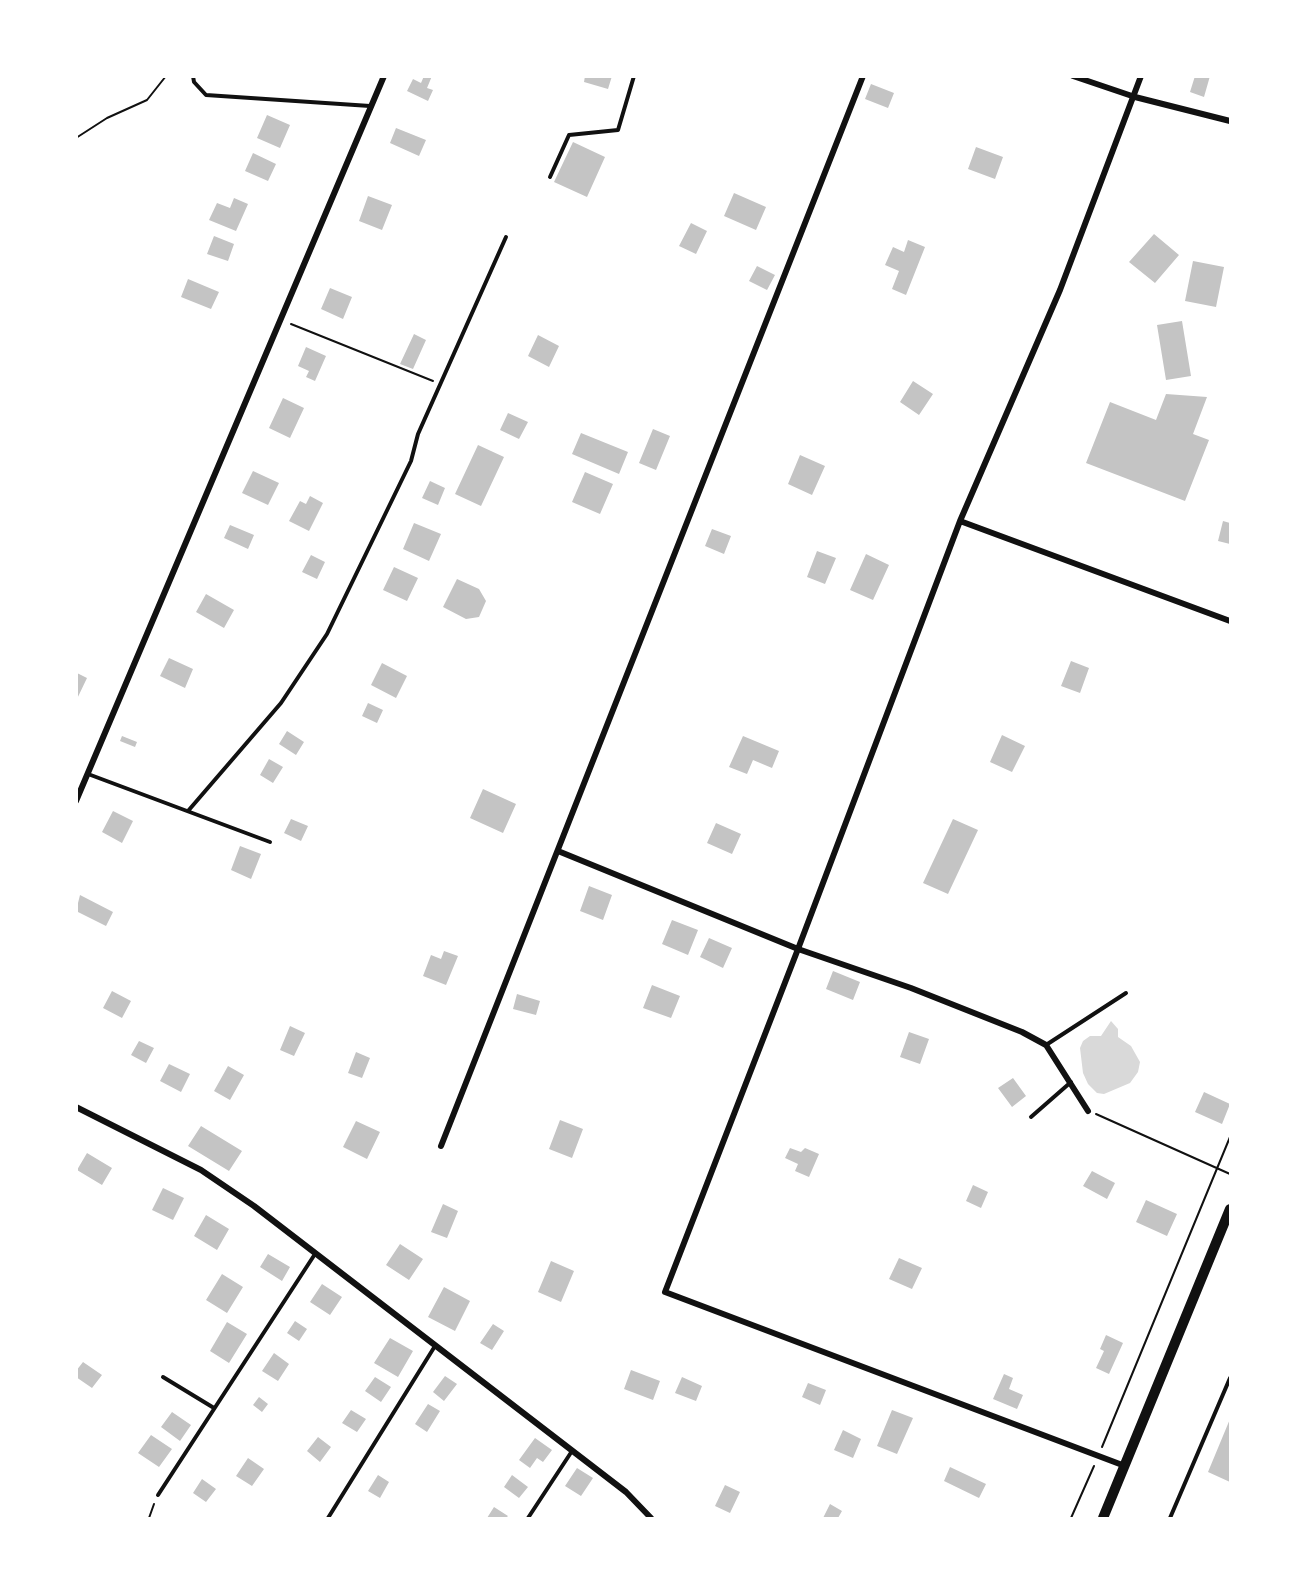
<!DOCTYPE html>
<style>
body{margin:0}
#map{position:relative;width:1307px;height:1595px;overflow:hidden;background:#fff;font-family:"Work Sans",sans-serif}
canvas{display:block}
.frame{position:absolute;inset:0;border:78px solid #fff;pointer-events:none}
</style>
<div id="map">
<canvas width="1307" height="1595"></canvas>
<div class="frame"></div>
</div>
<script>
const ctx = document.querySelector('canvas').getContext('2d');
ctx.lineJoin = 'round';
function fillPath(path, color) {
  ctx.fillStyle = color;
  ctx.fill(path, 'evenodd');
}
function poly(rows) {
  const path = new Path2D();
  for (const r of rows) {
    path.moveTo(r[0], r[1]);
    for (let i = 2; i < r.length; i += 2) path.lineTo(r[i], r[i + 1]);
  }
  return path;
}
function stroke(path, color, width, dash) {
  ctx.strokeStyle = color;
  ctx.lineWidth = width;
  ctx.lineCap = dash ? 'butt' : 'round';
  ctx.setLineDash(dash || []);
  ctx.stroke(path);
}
const water = poly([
 [1111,1021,1118,1029,1118,1037,1131,1046,1140,1062,1138,1072,1130,1083,1104,1094,1097,1093,1088,1084,1083,1073,1080,1048,1083,1041,1090,1036,1101,1036]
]);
const building = poly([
 [424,76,432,76,427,88,433,90,428,101,407,91,413,79,421,83],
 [585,76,612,76,608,89,584,82],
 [1195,76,1210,76,1204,97,1190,92],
 [871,84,894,93,888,108,865,99],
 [267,115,290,125,280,148,257,138],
 [396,128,426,140,419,156,390,143],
 [573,142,605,157,587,197,554,182],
 [976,147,1003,157,995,179,968,169],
 [253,153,276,164,268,181,245,171],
 [734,193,766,207,756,230,724,216],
 [368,196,392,205,382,230,359,221],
 [234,198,248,204,236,231,209,220,217,203,230,208],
 [691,223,707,231,696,254,679,246],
 [1154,234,1179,255,1155,283,1129,262],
 [214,236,234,244,228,261,207,254],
 [908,240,925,247,906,295,892,289,899,271,885,265,893,247,904,252],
 [1193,261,1224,267,1216,307,1185,301],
 [757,266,775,275,767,290,749,281],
 [188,279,219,292,211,309,181,297],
 [330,288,352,297,343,319,321,309],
 [1182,321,1191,376,1166,380,1157,325],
 [414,334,426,340,413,369,400,364],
 [538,335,559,346,549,367,528,356],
 [306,347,326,356,315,381,306,377,309,371,298,366],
 [913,381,933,394,919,415,900,402],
 [1166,394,1207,397,1193,434,1209,440,1185,501,1086,463,1110,402,1156,420],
 [283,398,304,408,290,438,269,428],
 [508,413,528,422,519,439,500,430],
 [653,429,670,436,656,470,639,463],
 [581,433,628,452,619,474,572,454],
 [478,445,504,457,481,506,455,494],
 [800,455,825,466,812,495,788,484],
 [253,471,279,483,268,505,242,493],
 [585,472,613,484,600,514,572,502],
 [430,481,445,488,438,505,422,498],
 [310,496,323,503,309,531,289,521,300,501,306,504],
 [1223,521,1230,523,1230,544,1218,541],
 [414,523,441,534,429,561,403,549],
 [230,525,254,535,248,549,224,538],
 [712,529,731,536,724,554,705,546],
 [817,551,836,558,825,584,807,577],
 [866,554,889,565,873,600,850,590],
 [311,555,325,562,317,579,302,572],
 [394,567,418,578,407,601,383,590],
 [457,579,479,589,486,601,479,617,466,619,443,607],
 [206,594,234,610,224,628,196,612],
 [169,658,193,669,185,688,160,676],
 [1071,661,1089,668,1080,693,1061,686],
 [382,663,407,676,396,698,371,685],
 [77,673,87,678,76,701,76,674],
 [368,703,383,710,377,723,362,716],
 [287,731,304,742,296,755,279,744],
 [1002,735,1025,746,1012,772,990,762],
 [122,736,137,742,135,747,120,741],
 [743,736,779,751,772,768,753,760,747,774,729,767],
 [269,759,283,767,273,783,260,775],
 [483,789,516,804,503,833,470,818],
 [113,811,133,821,122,843,102,832],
 [291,819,308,826,301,841,284,833],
 [953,819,978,830,948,894,923,883],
 [716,823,741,834,732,854,707,843],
 [240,846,261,854,251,879,231,870],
 [589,886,612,895,603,920,580,911],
 [80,895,113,912,106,926,76,911],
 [672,920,698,930,688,955,662,944],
 [709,938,732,948,723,968,700,957],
 [444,951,458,956,446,985,423,976,431,955,441,959],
 [833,971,860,982,853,1000,826,989],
 [652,985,680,996,671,1018,643,1008],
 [112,991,131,1001,122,1018,103,1008],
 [517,994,540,1001,536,1015,513,1009],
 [290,1026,305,1033,294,1056,280,1050],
 [909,1032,929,1039,920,1064,900,1057],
 [139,1041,154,1048,146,1063,131,1055],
 [356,1052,370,1058,362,1078,348,1073],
 [169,1064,190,1074,181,1092,160,1081],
 [228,1066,244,1075,230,1100,214,1091],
 [1013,1078,1026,1096,1012,1107,998,1088],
 [1204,1092,1230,1104,1222,1124,1195,1112],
 [560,1120,583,1129,572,1158,549,1149],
 [356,1121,380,1132,367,1159,343,1147],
 [201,1126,242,1151,229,1171,188,1146],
 [790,1148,801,1152,805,1148,819,1154,809,1177,795,1171,798,1164,785,1158],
 [87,1153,112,1168,102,1185,77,1170],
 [1092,1171,1115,1183,1107,1199,1083,1186],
 [973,1185,988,1192,981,1208,966,1201],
 [163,1188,184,1198,173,1220,152,1210],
 [1146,1200,1177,1214,1167,1236,1136,1222],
 [443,1204,458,1211,447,1238,431,1232],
 [206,1215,229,1229,217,1250,194,1236],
 [400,1244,423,1259,409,1280,386,1265],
 [268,1254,290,1267,282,1281,260,1267],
 [899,1258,922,1268,912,1289,889,1279],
 [551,1261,574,1271,561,1302,538,1292],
 [222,1274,243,1287,227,1313,206,1300],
 [322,1284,342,1297,330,1315,310,1302],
 [444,1287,470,1301,455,1331,428,1317],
 [295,1321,307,1329,299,1341,287,1333],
 [227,1322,247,1334,229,1363,210,1351],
 [493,1324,504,1331,492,1350,480,1343],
 [1106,1335,1123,1343,1109,1374,1096,1368,1104,1351,1100,1349],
 [390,1338,413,1351,398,1377,374,1363],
 [274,1353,289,1364,278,1381,262,1371],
 [83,1362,102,1375,92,1388,76,1377,76,1371],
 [631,1370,660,1381,653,1400,624,1389],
 [1004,1374,1013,1378,1009,1389,1023,1395,1017,1409,993,1399],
 [445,1376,457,1384,444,1401,433,1392],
 [375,1377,391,1387,381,1402,365,1391],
 [682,1377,702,1386,696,1401,675,1393],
 [808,1383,826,1390,820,1405,802,1397],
 [259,1397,268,1404,262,1412,253,1405],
 [428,1404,440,1411,427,1432,415,1424],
 [351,1410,366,1419,357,1432,342,1423],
 [892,1410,913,1418,897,1454,877,1446],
 [172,1412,191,1425,180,1441,161,1427],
 [1230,1419,1230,1482,1208,1472],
 [843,1430,861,1439,853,1458,834,1450],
 [151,1435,172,1449,159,1467,138,1453],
 [318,1437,331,1447,320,1462,307,1451],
 [535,1438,552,1450,543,1462,537,1458,530,1468,519,1460],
 [248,1458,264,1469,252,1486,236,1476],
 [950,1467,986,1484,979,1498,944,1481],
 [577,1468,593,1478,581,1496,565,1486],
 [378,1475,389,1482,380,1498,368,1491],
 [512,1475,528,1487,519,1498,504,1487],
 [202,1479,216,1489,206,1502,193,1493],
 [725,1485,740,1492,730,1513,715,1506],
 [830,1504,842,1511,838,1518,823,1518],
 [494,1507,508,1516,506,1518,487,1518]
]);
const path = poly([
 [76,138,107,118,147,100,166,76],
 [291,324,433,381],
 [1096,1114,1230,1174],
 [1102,1447,1230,1137],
 [149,1518,154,1504],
 [1071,1518,1094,1466]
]);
const service = poly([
 [193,76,194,82,206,95,370,106],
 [550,177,569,135,618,130,634,76],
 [88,774,270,842],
 [188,811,281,703,327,634,411,461,418,434,506,237],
 [1046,1045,1126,993],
 [1031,1117,1071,1082],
 [163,1377,214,1408],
 [158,1495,315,1254],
 [328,1518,435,1346],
 [528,1518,572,1451],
 [1170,1518,1230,1378]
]);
const minor = poly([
 [1073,76,1135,97,1230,121],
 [960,521,1230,621],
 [76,801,384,76],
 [558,851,798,949,911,988,1022,1032,1046,1045,1088,1111],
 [76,1107,201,1170,254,1206,626,1492,651,1518],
 [441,1146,863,76],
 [1125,1466,665,1292,798,949,960,521,1060,290,1141,76]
]);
const tertiary = poly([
 [1103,1518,1230,1209]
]);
fillPath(water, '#d9d9d9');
fillPath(building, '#c4c4c4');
stroke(path, '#111', 2);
stroke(service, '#111', 4);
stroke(minor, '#111', 6);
stroke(tertiary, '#111', 10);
</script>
